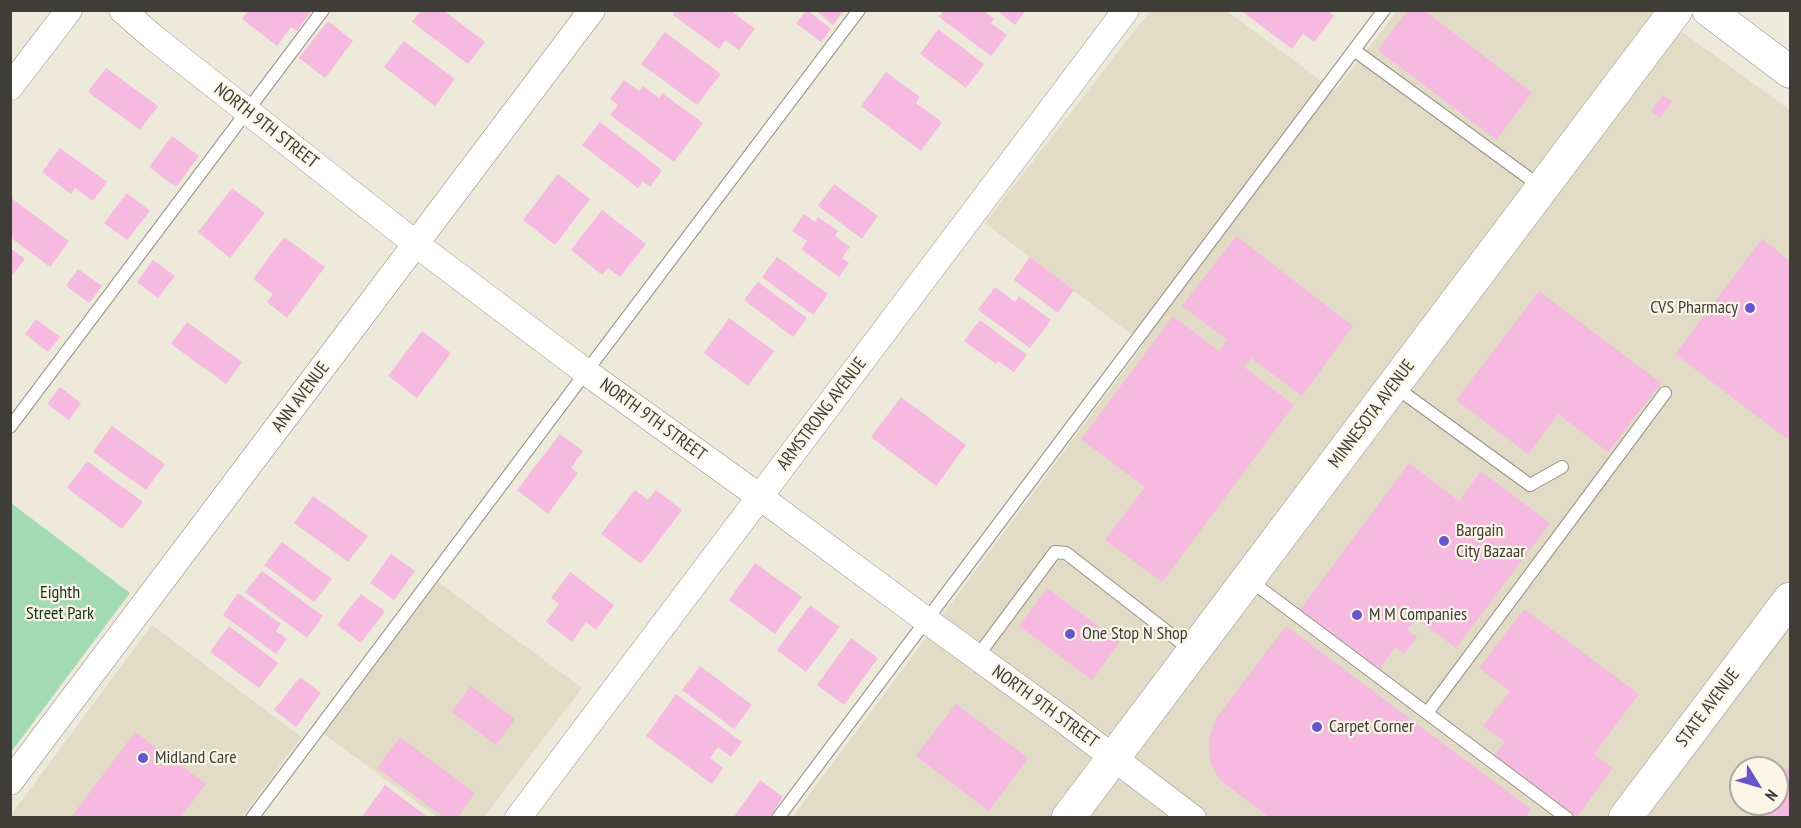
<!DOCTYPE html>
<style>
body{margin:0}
#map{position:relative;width:1801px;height:828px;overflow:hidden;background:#ede9db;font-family:"PT Sans Narrow",sans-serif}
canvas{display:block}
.frame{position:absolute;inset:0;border:12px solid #3e3d37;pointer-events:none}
.north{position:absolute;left:1729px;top:756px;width:60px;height:60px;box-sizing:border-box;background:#fbf6e8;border:2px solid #afaca1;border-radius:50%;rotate:127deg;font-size:16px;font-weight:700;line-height:24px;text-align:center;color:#3e3d37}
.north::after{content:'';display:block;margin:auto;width:21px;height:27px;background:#6855ce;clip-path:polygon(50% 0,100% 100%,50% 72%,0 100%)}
</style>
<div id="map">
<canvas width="1801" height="828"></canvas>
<div class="frame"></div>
<div class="north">N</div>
</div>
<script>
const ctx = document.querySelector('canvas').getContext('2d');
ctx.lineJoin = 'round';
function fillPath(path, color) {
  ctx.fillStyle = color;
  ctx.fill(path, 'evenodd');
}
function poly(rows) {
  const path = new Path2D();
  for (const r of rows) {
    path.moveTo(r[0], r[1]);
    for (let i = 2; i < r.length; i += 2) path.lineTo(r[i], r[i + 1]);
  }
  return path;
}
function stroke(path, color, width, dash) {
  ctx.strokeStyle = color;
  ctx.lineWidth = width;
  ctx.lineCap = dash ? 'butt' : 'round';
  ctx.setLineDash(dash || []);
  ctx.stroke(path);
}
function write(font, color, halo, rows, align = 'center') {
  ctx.font = font + ' "PT Sans Narrow",sans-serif';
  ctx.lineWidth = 4.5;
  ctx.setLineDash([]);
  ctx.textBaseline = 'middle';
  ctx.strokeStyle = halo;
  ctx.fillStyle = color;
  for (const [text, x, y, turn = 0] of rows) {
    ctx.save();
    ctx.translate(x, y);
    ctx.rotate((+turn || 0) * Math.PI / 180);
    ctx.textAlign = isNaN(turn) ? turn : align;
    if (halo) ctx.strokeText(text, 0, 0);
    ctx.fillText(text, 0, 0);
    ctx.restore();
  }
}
const built = poly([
 [1150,11,1227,11,1335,91,1397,11,1653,11,1790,110,1790,817,792,818,1144,344,985,223],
 [1741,768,1777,768,1777,804,1741,804],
 [438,582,582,688,484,817,437,817,324,734],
 [152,625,301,737,242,817,11,818,11,815]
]);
const green = poly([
 [11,503,130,593,11,752]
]);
const building = poly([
 [248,10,312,10,297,31,291,27,277,46,242,19],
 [421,10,443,10,485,42,468,64,412,22],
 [676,10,730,10,755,29,739,50,725,40,719,49,673,15],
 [807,10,831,29,821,42,796,23],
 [815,10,844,10,833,25],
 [944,10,983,10,994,19,991,23,1007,35,991,56,939,17],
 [996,10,1026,10,1015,25],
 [1240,10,1327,10,1334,16,1314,42,1303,34,1292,49],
 [1408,10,1424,10,1532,93,1496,140,1378,50],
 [328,21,353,41,325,78,299,58],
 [938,29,984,64,966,88,920,54],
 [665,32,721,74,697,105,641,64],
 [404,41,455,79,435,106,384,67],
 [106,68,158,106,140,130,88,92],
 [886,72,920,97,916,103,942,122,921,151,861,106],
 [624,80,639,91,643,86,659,98,662,93,703,123,674,162,610,115,618,105,610,99],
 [1663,95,1672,101,1660,118,1651,111],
 [600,122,662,170,650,187,643,181,638,188,582,145],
 [172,136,199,156,176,187,149,167],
 [60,148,107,182,93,201,75,188,71,194,42,172],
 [558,174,590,199,555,245,523,220],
 [834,184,878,216,862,239,818,206],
 [232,188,265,213,230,258,198,232],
 [127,193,150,211,127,240,104,223],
 [10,197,69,241,50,267,10,237],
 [602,210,646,244,620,277,608,268,602,275,571,250],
 [804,214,815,222,818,217,838,231,835,236,850,247,842,258,849,263,839,277,801,249,807,241,792,231],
 [1236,236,1353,326,1302,396,1251,358,1244,367,1294,405,1162,582,1105,540,1145,487,1081,439,1173,316,1219,351,1227,340,1182,306],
 [284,237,325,267,287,318,267,302,273,294,253,279],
 [1762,239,1790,261,1790,441,1675,354],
 [10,248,25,259,10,278],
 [777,257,828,294,813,315,762,277],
 [1030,257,1074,290,1058,313,1014,280],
 [153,260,175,276,158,298,137,282],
 [78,269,102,286,89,303,66,286],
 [758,282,807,318,793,337,744,300],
 [995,287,1015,302,1019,296,1051,320,1030,348,978,310],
 [1539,291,1661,383,1608,452,1558,414,1528,454,1456,400],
 [729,318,774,351,748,386,704,353],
 [36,319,60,337,48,352,25,334],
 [980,320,1027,355,1014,372,998,361,996,364,964,341],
 [187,322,242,362,226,384,171,344],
 [422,331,451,353,417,398,388,376],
 [60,387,81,403,69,420,47,404],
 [901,397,966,445,936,486,871,437],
 [112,426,165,464,146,490,93,452],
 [560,434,583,451,571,468,578,473,548,514,517,490],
 [87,461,143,502,122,529,67,488],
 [1409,463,1459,501,1481,471,1550,523,1456,648,1416,618,1407,630,1417,637,1404,654,1395,647,1379,670,1299,611],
 [635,490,648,500,656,490,682,510,641,564,601,534],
 [313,496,368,536,348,562,294,523],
 [282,542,332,579,314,602,264,565],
 [391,554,415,571,394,600,370,583],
 [755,563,802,597,775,634,729,600],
 [262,571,323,616,307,638,245,592],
 [570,572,614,605,596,630,586,622,572,642,546,622,559,604,551,598],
 [1047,588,1120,642,1092,680,1019,626],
 [238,593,281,624,276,631,287,639,276,654,223,615],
 [361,594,385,611,361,643,337,625],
 [810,605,840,627,806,672,777,650],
 [1524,609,1639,694,1594,754,1613,768,1577,817,1494,755,1505,742,1483,726,1510,691,1479,668],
 [229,626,278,663,259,688,210,652],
 [1286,626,1531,809,1525,818,1270,818,1219,779,1211,764,1209,747,1210,735,1216,719],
 [851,638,878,658,844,705,817,685],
 [700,666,752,705,734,729,682,690],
 [300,677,321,693,296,727,274,710],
 [471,686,515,719,496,745,452,712],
 [676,694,742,742,731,757,718,747,710,758,723,768,712,784,646,736],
 [956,704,1028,758,989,811,916,756],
 [135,732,206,784,180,818,74,818,72,816],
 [400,737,475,793,457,818,445,818,377,768],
 [1790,764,1790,818,1751,818,1761,804,1777,804,1777,782],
 [760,780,783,797,769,818,733,818],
 [385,785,429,818,361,818]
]);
const service = poly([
 [1354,50,1541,187],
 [1394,386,1530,485,1562,467],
 [10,427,323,10],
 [1248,579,1567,818],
 [977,657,1055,552,1066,553,1192,651],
 [1427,713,1665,393],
 [252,818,586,372,859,10],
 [778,818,1384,10]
]);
const minor = poly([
 [122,10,153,37,416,244,586,372,760,497,926,620,1065,721,1193,818],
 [10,87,69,10],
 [10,782,592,10],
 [518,818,1126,10]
]);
const tertiary = poly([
 [1708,10,1790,72]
]);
const secondary = poly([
 [1068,818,1676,10],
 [1625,818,1790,599]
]);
const markers = [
 [1750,308,6,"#6855ce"],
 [1444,541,6,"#6855ce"],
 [1357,615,6,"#6855ce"],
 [1070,634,6,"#6855ce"],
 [1317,727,6,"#6855ce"],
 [143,758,6,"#6855ce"]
];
const streetNames = [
 ["NORTH 9TH STREET",266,126,38],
 ["ANN AVENUE",301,397,-53],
 ["ARMSTRONG AVENUE",822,414,-53],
 ["MINNESOTA AVENUE",1372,414,-53],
 ["NORTH 9TH STREET",653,420,36],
 ["NORTH 9TH STREET",1045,707,36],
 ["STATE AVENUE",1708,708,-53]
];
const poiNames = [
 ["CVS Pharmacy",1738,308,"right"],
 ["Bargain",1456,531],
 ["City Bazaar",1456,552],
 ["M M Companies",1369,615],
 ["One Stop N Shop",1082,634],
 ["Carpet Corner",1329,727],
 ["Midland Care",155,758]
];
const parkNames = [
 ["Eighth",60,593],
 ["Street Park",60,614]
];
fillPath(built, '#e2dbc6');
fillPath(green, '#a3dab3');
fillPath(building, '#f6b9e0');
stroke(service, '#979386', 14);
stroke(minor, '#979386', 27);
stroke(tertiary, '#979386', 33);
stroke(secondary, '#979386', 34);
stroke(service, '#fff', 12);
stroke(minor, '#fff', 26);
stroke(tertiary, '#fff', 32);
stroke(secondary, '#fff', 33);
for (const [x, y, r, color] of markers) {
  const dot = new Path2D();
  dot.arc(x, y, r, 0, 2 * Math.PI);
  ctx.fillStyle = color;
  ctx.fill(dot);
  stroke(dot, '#fbf6e8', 2);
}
write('18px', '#3e3d37', '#fbf6e8', streetNames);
write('18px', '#3e3d37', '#fbf6e8', poiNames, 'left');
write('18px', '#12331e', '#fbf6e8', parkNames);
</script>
